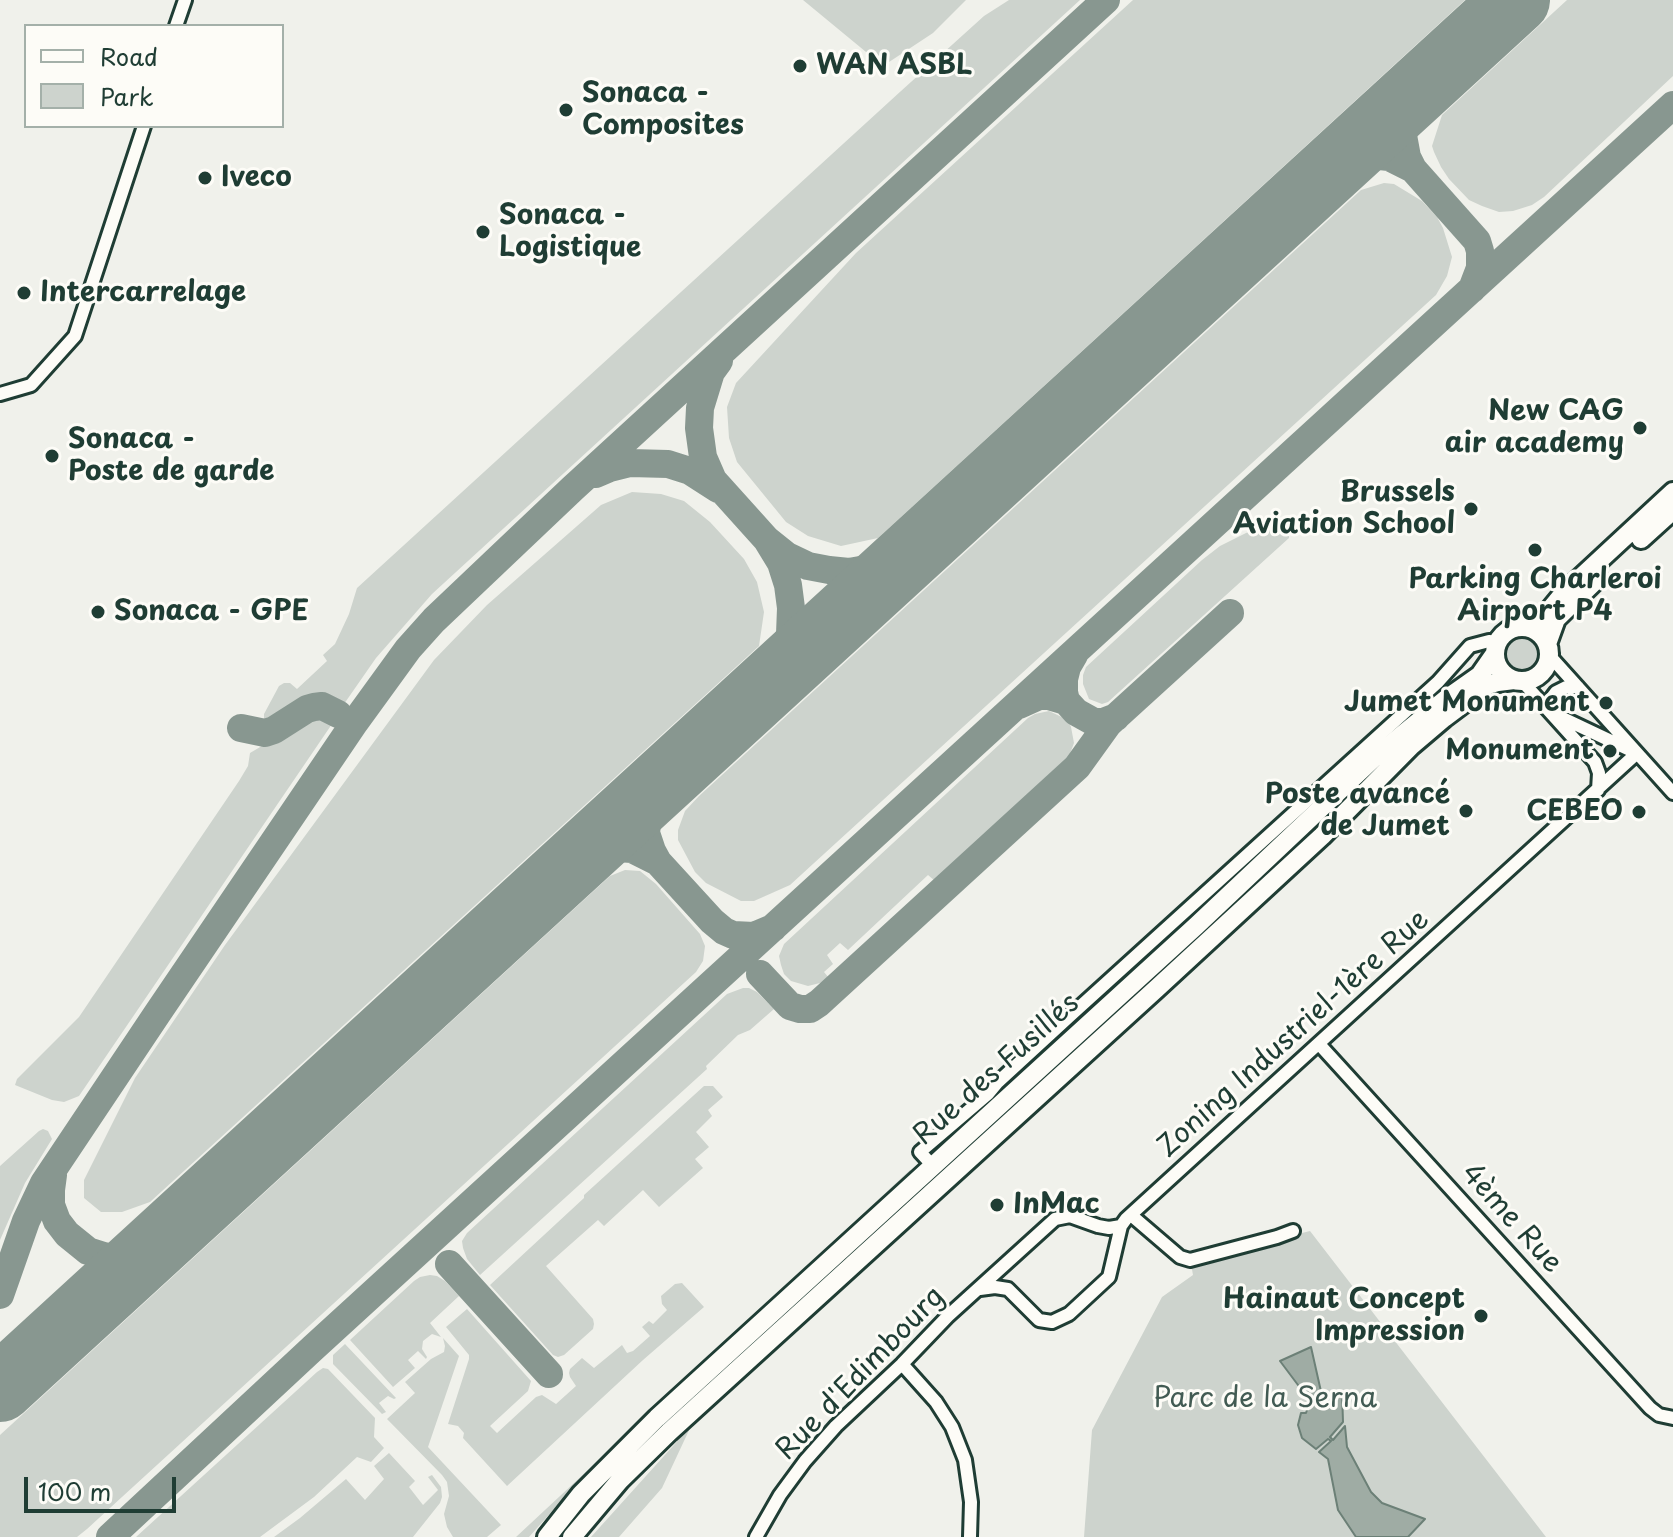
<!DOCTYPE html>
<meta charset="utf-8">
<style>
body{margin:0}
#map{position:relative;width:1673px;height:1537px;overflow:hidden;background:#f0f1eb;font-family:"Playpen Sans",sans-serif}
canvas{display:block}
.legend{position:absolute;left:24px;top:24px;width:260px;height:104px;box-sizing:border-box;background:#fdfcf7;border:2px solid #a4b0a9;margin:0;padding:10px 14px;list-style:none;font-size:24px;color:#1f3d34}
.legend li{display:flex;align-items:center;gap:16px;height:40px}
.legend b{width:40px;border:2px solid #a4b0a9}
.scale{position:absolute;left:24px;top:1477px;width:152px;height:36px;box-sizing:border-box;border:4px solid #1f3d34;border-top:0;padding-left:10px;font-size:24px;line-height:28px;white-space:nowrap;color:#1f3d34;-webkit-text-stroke:6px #fdfcf7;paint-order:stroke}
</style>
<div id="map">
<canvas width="1673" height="1537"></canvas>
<ul class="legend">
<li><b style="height:10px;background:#fdfcf7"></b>Road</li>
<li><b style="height:22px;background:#cdd3cd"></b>Park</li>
</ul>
<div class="scale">100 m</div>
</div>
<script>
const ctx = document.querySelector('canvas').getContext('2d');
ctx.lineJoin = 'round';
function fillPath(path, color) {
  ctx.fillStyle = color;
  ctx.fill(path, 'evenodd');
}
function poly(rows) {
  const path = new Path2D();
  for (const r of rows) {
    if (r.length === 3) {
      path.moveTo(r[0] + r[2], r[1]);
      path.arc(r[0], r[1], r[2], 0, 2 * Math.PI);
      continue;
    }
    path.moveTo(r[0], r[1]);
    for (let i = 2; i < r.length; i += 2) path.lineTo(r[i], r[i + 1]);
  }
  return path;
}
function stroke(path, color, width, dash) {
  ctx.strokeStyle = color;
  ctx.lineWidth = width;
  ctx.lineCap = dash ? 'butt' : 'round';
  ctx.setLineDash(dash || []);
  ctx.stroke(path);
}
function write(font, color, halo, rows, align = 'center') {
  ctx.font = font + ' "Playpen Sans",sans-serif';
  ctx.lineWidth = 6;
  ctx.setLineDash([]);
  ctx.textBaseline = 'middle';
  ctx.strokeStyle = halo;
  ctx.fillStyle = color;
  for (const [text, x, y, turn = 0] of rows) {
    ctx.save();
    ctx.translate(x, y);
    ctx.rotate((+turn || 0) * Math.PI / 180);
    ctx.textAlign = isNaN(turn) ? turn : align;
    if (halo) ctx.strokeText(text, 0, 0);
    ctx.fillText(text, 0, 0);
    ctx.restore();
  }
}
const green = poly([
 [803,0,966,0,933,33,883,66],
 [1009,0,1080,0,432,594,376,658,344,704,333,698,320,697,309,699,276,719,270,721,264,718,264,714,279,686,284,683,290,683,297,689,327,661,323,655,335,644,349,614,357,588,901,91,984,16],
 [1133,0,1465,0,878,538,841,546,808,536,786,522,737,462,729,438,727,407,736,383,856,253],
 [1567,0,1673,0,1673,76,1544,197,1532,205,1513,211,1499,212,1482,206,1469,200,1449,179,1441,167,1434,152,1432,146,1442,115],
 [1384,183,1394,184,1422,201,1437,217,1443,228,1452,257,1447,276,1436,295,790,885,754,901,741,901,706,883,695,872,678,840,678,830,685,811,699,796,1361,190],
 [632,492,661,494,684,501,710,522,744,559,757,582,764,612,759,646,150,1202,122,1212,101,1212,84,1198,84,1180,135,1078,225,945,434,660,487,605,601,505],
 [1289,527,1289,538,1108,702,1102,704,1089,699,1083,684,1083,675,1086,667,1202,560,1220,546,1246,533,1258,528],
 [1522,653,16],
 [1049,711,1068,720,1071,727,1074,743,1068,759,935,881,928,875,848,950,840,943,827,955,833,964,824,972,829,978,824,982,808,986,791,981,784,974,781,965,779,956,784,944,1028,718,1035,714],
 [311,717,319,717,332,724,79,1096,64,1102,52,1100,15,1085,17,1079,79,1017,239,781,248,766,250,753],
 [1331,810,1334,814,929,1186,925,1182],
 [625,870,640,871,656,884,700,934,705,946,703,961,696,972,87,1529,77,1537,0,1537,0,1435,610,876],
 [743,988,749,988,757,992,774,1009,750,1030,738,1035,706,1066,707,1069,480,1275,467,1259,463,1248,462,1241,467,1233,727,994],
 [704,1086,713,1086,723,1097,708,1110,712,1116,696,1132,709,1147,695,1159,703,1168,659,1207,643,1190,604,1226,598,1220,546,1266,593,1319,594,1324,593,1329,564,1355,558,1357,553,1355,490,1285,584,1198,584,1195],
 [43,1129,48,1131,52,1139,25,1183,0,1240,0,1166,39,1131],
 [910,1170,912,1172,581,1479,529,1537,516,1537],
 [1293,1231,1298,1234,1310,1231,1546,1537,1084,1537,1092,1430,1162,1297,1193,1275,1191,1264],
 [430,1275,437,1276,445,1281,459,1296,430,1323,441,1337,432,1334,423,1341,422,1349,427,1357,426,1359,418,1351,408,1360,415,1368,393,1387,350,1340,414,1281,420,1277],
 [682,1283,704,1307,643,1360,507,1486,463,1438,464,1433,458,1426,448,1424,469,1359,469,1355,446,1327,467,1309,531,1381,528,1391,490,1426,497,1433,536,1397,542,1395,556,1404,576,1386,570,1377,569,1373,570,1369,582,1358,594,1368,622,1345,627,1353,633,1351,650,1336,642,1327,649,1321,653,1324,667,1310,662,1304,661,1296,675,1284],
 [443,1338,459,1356,428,1447,501,1525,487,1537,453,1537,447,1527,444,1514,449,1496,447,1482,442,1475,387,1419,415,1393,405,1382,431,1359,444,1352,445,1346],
 [345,1344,396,1398,394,1399,388,1396,379,1403,386,1412,382,1414,333,1364,333,1355],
 [323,1368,328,1369,375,1418,374,1437,384,1448,371,1462,357,1457,314,1497,260,1537,136,1537,317,1372],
 [691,1426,662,1488,619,1537,591,1537],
 [389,1453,415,1481,409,1487,423,1505,438,1490,428,1477,432,1475,441,1487,442,1497,440,1503,413,1537,274,1537,300,1518,346,1479,365,1500,384,1479,374,1466]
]);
const water = poly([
 [1311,1347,1322,1396,1342,1391,1343,1422,1330,1437,1333,1440,1345,1426,1347,1447,1371,1492,1382,1503,1425,1519,1408,1537,1356,1537,1338,1510,1328,1459,1319,1452,1331,1441,1328,1439,1316,1449,1302,1438,1298,1425,1301,1413,1306,1413,1310,1401,1280,1361,1311,1347]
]);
const taxiway = poly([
 [1413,169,1477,241,1480,251,1480,268,1472,289],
 [1330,170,1351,159,1370,155,1389,157,1413,169,1407,157,1402,130,1409,108,1426,83],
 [719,361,711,372,700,408,699,428,703,457,713,480,767,540],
 [596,474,610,468,630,463,668,464,690,471,718,489],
 [752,699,768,682,776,670,790,634,791,608,788,585,781,563,767,540,787,556,808,566,829,570,849,572,866,569,892,562,908,555,928,539],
 [1066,701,1076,712,1094,722,1103,722,1116,717],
 [1019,705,1039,696,1049,696,1066,701,1064,692,1064,679,1067,667,1074,655],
 [241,728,265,733,274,730,307,709,314,707,322,706,338,714],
 [658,862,712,921,724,931,733,935,754,936,773,928],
 [573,863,605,849,617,848,632,849,658,862,652,851,646,833,648,815,653,799,671,774],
 [760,974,790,1006,800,1009,810,1009,819,1003,1077,767,1108,724,1230,613],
 [53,1175,51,1190,51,1205,57,1221,67,1234,88,1251,107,1257,122,1256,138,1253,150,1247,177,1225],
 [449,1264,549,1374],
 [0,1295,26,1221,44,1183,157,1014,355,722,408,649,434,620,572,489,1106,0],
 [110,1537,313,1348,1673,105]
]);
const runway = poly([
 [0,1388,1516,0]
]);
const minor = poly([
 [176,26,185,0],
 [0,394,31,385,75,336,144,126],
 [1549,655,1673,793],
 [1522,681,1595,762,1599,773,1598,790],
 [1551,713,1550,700,1556,692,1566,687,1578,687],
 [1556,715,1630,750],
 [1319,1044,1650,1408,1659,1415,1673,1418],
 [933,1166,920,1152,988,1094,998,1082,1072,1014,1438,682,1470,646,1489,641,1497,642],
 [1131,1215,1180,1257,1190,1260,1277,1237,1293,1231],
 [980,1289,995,1287,1008,1289,1039,1320,1052,1322,1069,1314,1109,1277,1121,1226,1126,1219,1636,754],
 [902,1364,936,1402,952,1427,965,1460,971,1502,970,1537],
 [756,1537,780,1495,805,1461,836,1426,902,1364,948,1316,1055,1219,1070,1216,1098,1226,1109,1228,1121,1226]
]);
const highway = poly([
 [1641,539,1673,510],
 [1522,654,27],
 [1528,627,1540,622,1563,594,1673,492],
 [1547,644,1556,619,1598,578],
 [547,1537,581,1494,657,1418,1196,926,1375,757,1446,699,1480,675,1494,655],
 [572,1537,620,1480,669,1432,1156,989,1322,836,1411,746,1444,718,1488,685,1498,682,1514,680]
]);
const markers = [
 [800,66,8,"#1f3d34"],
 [566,110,8,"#1f3d34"],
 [205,178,8,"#1f3d34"],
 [483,232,8,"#1f3d34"],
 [24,293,8,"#1f3d34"],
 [1640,428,8,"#1f3d34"],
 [52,456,8,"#1f3d34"],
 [1471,509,8,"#1f3d34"],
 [1535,550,8,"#1f3d34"],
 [98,612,8,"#1f3d34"],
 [1606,703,8,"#1f3d34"],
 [1610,751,8,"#1f3d34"],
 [1466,811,8,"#1f3d34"],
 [1639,812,8,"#1f3d34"],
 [997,1205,8,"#1f3d34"],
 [1481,1316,8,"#1f3d34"]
];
const poiNames = [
 ["WAN ASBL",816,66],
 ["Sonaca -",582,94],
 ["Composites",582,126],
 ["Iveco",221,178],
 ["Sonaca -",499,216],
 ["Logistique",499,248],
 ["Intercarrelage",40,293],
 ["New CAG",1624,412,"right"],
 ["air academy",1624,444,"right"],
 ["Sonaca -",68,440],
 ["Poste de garde",68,472],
 ["Brussels",1455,493,"right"],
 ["Aviation School",1455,525,"right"],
 ["Parking Charleroi",1535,580,"center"],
 ["Airport P4",1535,612,"center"],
 ["Sonaca - GPE",114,612],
 ["Jumet Monument",1590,703,"right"],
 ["Monument",1594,751,"right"],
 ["Poste avancé",1450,795,"right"],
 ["de Jumet",1450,827,"right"],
 ["CEBEO",1623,812,"right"],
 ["InMac",1013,1205],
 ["Hainaut Concept",1465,1300,"right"],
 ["Impression",1465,1332,"right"]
];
const streetNames = [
 ["Zoning Industriel-1ère Rue",1294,1034,-42],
 ["Rue des Fusillés",997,1070,-42],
 ["4ème Rue",1511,1219,48],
 ["Rue d'Edimbourg",861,1374,-46]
];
const parkNames = [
 ["Parc de la Serna",1265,1399]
];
fillPath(green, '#cdd3cd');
fillPath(water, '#9faca4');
stroke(water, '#6c8077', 2);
stroke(taxiway, '#889790', 28);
stroke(runway, '#889790', 68);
stroke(minor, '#1f3d34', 18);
stroke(highway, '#1f3d34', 24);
stroke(minor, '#fdfcf7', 12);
stroke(highway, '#fdfcf7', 18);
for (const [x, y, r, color] of markers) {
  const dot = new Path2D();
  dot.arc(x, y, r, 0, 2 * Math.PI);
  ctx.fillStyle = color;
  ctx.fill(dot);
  stroke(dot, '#fdfcf7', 3);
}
write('bold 28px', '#1f3d34', '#fdfcf7', poiNames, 'left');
write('28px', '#1f3d34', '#fdfcf7', streetNames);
write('28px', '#425b53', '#fdfcf7', parkNames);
</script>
